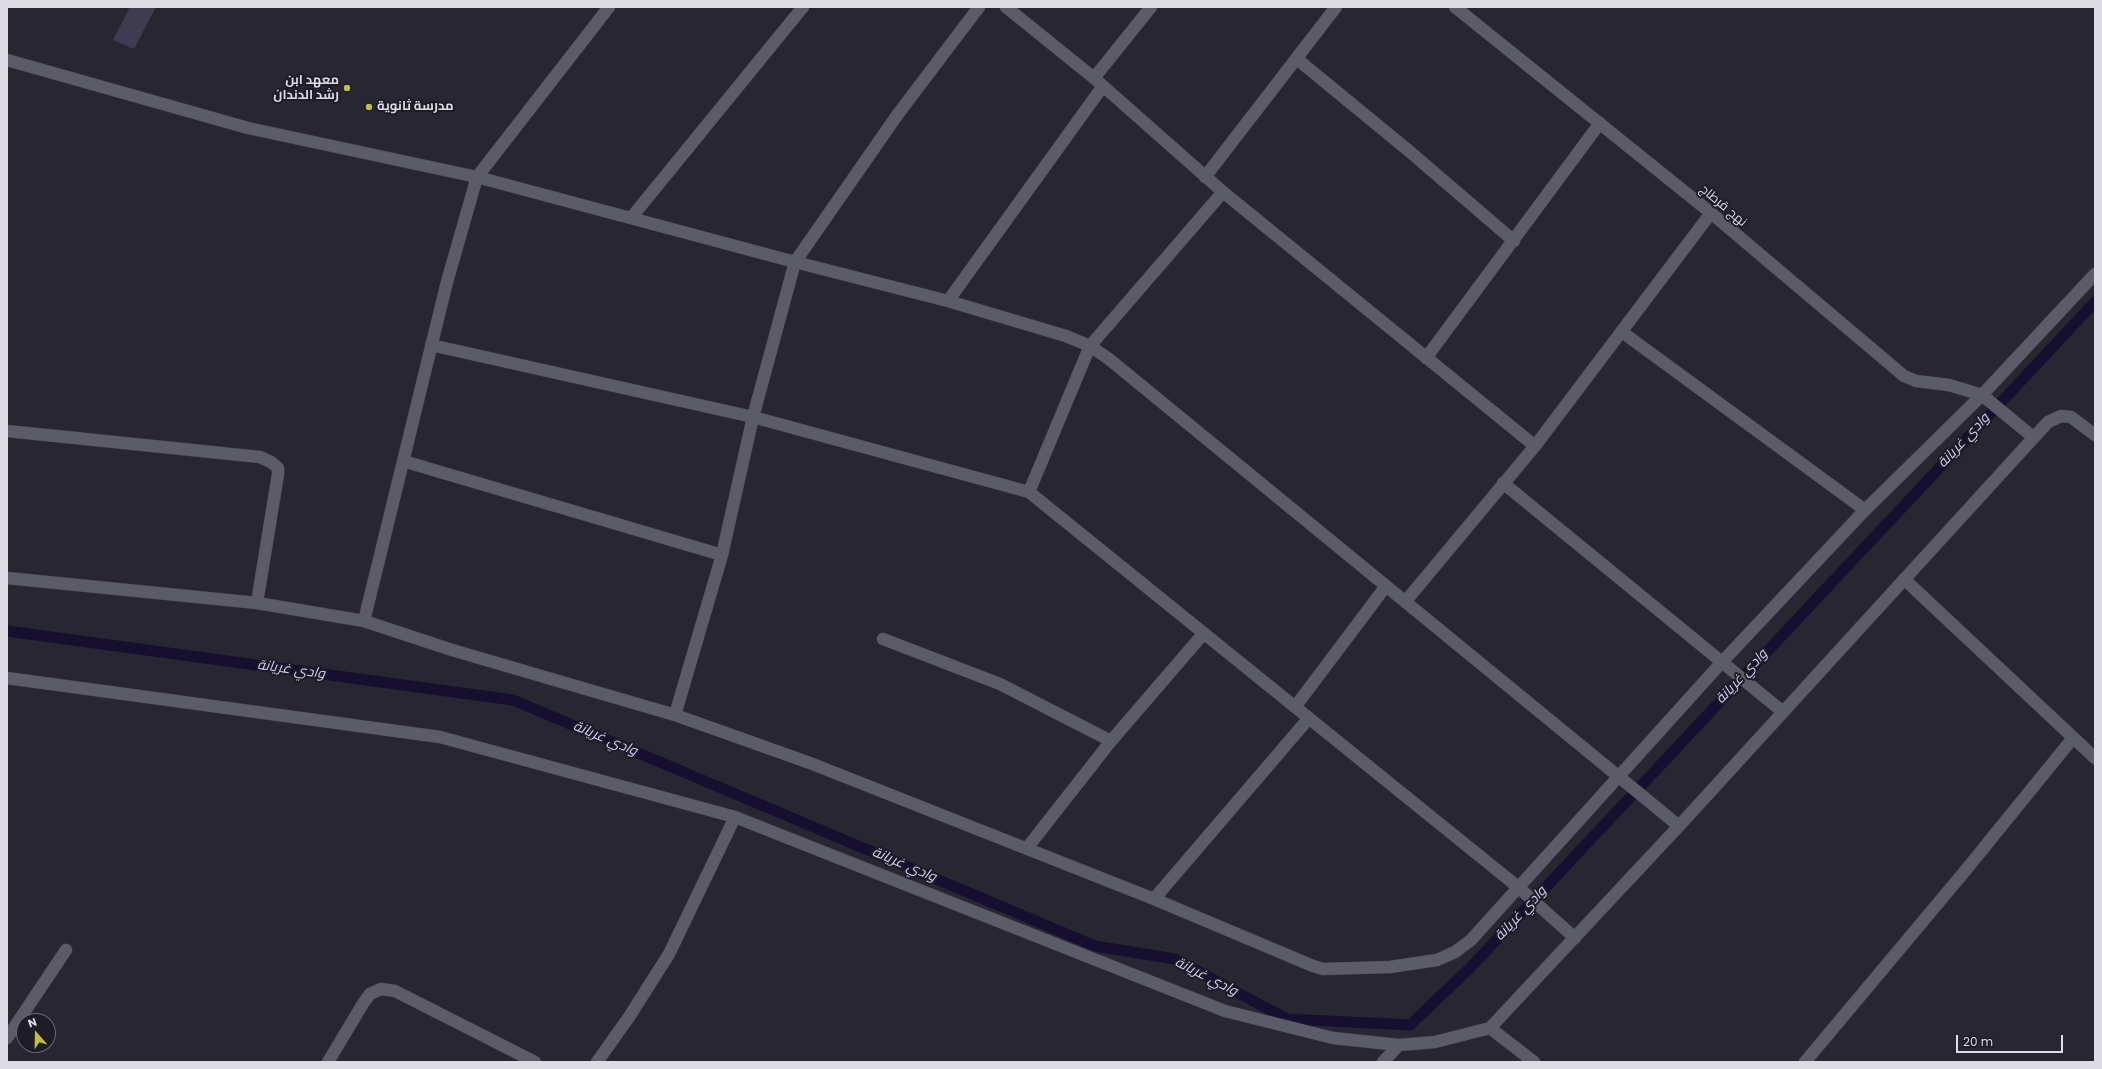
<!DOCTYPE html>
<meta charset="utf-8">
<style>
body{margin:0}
#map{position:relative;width:2102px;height:1069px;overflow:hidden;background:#272631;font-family:Poppins,sans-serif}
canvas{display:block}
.frame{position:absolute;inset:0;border:8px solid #dddce4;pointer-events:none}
.north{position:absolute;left:16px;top:1013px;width:40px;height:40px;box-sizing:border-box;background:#1e1c27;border:1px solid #6a6973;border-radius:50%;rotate:340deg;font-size:11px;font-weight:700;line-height:16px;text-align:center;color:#dddce4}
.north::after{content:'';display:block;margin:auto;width:14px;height:18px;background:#bcbf44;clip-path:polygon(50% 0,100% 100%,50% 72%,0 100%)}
.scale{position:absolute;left:1956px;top:1035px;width:107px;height:18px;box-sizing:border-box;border:2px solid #dddce4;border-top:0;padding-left:5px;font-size:12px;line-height:14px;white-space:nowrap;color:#dddce4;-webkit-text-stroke:3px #1e1c27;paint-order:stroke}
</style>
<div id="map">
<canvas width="2102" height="1069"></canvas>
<div class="frame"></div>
<div class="north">N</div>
<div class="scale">20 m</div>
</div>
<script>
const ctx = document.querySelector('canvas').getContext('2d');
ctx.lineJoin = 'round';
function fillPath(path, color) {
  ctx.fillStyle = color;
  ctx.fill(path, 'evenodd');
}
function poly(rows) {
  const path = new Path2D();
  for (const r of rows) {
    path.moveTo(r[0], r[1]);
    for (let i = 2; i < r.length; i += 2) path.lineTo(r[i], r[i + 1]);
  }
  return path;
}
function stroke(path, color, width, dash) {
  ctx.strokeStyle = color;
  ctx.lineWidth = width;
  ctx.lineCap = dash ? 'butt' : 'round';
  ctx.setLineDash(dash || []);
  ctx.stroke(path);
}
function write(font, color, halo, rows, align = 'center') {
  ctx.font = font + ' Poppins,Cairo,sans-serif';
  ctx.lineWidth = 4;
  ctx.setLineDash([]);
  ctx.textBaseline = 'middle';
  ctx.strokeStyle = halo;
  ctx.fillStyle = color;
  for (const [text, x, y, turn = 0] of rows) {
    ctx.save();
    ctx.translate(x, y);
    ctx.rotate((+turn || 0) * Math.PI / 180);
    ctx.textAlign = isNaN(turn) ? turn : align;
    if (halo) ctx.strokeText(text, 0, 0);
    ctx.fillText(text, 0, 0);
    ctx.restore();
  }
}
const green = poly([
 [130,7,156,7,134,49,113,40]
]);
const stream = poly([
 [7,631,513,700,1095,946,1175,959,1287,1019,1410,1025,1470,968,2095,302]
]);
const street = poly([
 [1006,7,1094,78,1223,192,1535,446,1405,602],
 [1455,7,1711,213,1904,376,1916,381,1949,385,1982,395,2033,437],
 [1297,59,1409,151,1514,241],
 [7,60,248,128,477,177,795,262,948,301,1066,336,1090,346,1109,359,1679,826],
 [1094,78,1151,7],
 [1205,177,1336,7],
 [631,218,803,7],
 [948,301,1103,86],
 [1622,332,1865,510],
 [431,345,753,417,1029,492,1518,887,1575,938],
 [1426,358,1600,123],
 [7,431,260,457,271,462,278,468,278,474,257,603],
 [1535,446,1711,213],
 [403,461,722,555],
 [1503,483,1783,712],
 [1029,492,1090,346,1223,192],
 [7,578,257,603,364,621,447,282,477,177,609,7],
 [1904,579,2095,758],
 [364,621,452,650,675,715,810,763,1154,899,1313,966,1323,969,1390,967,1437,960,1455,952,1471,940,1722,662,1865,510,1982,395,2095,274],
 [883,639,1000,684,1111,741],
 [7,678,440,737,735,817,1225,1011,1333,1038,1399,1045,1435,1042,1490,1028,1679,826,2048,422,2061,416,2071,417,2095,435],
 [1295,707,1386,586],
 [675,715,722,555,753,417,795,262,898,114,979,7],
 [1027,848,1111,741,1204,633],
 [1154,899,1309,718],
 [1490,1028,1534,1062],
 [7,1038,66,950],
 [328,1062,364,1002,370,994,381,989,395,991,535,1062],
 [597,1062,629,1017,669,954,735,817],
 [1383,1062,1399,1045],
 [1805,1062,1965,871,2073,738]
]);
const markers = [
 [347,88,4,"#bcbf44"],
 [369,107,4,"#bcbf44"]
];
const poiNames = [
 ["معهد ابن",339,81],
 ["رشد الدندان",339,96],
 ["مدرسة ثانوية",377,107,"left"]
];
const streetNames = [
 ["نهج قرطاج",1723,206,40]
];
const waterNames = [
 ["وادي غريانة",1964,441,-47],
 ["وادي غريانة",291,670,8],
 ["وادي غريانة",1742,677,-47],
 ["وادي غريانة",605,739,23],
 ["وادي غريانة",904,865,23],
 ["وادي غريانة",1521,914,-47],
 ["وادي غريانة",1206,977,27]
];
fillPath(green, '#3f3c51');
stroke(stream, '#170f2f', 11);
stroke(street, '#45444e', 13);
stroke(street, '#5c5b68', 12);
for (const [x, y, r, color] of markers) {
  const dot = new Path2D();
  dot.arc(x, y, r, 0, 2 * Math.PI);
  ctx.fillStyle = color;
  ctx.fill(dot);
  stroke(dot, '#1e1c27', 1.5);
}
write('bold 13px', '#dddce4', '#1e1c27', poiNames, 'right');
write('13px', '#dddce4', '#1e1c27', streetNames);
write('italic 14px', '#d3cef5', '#1e1c27', waterNames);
</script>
